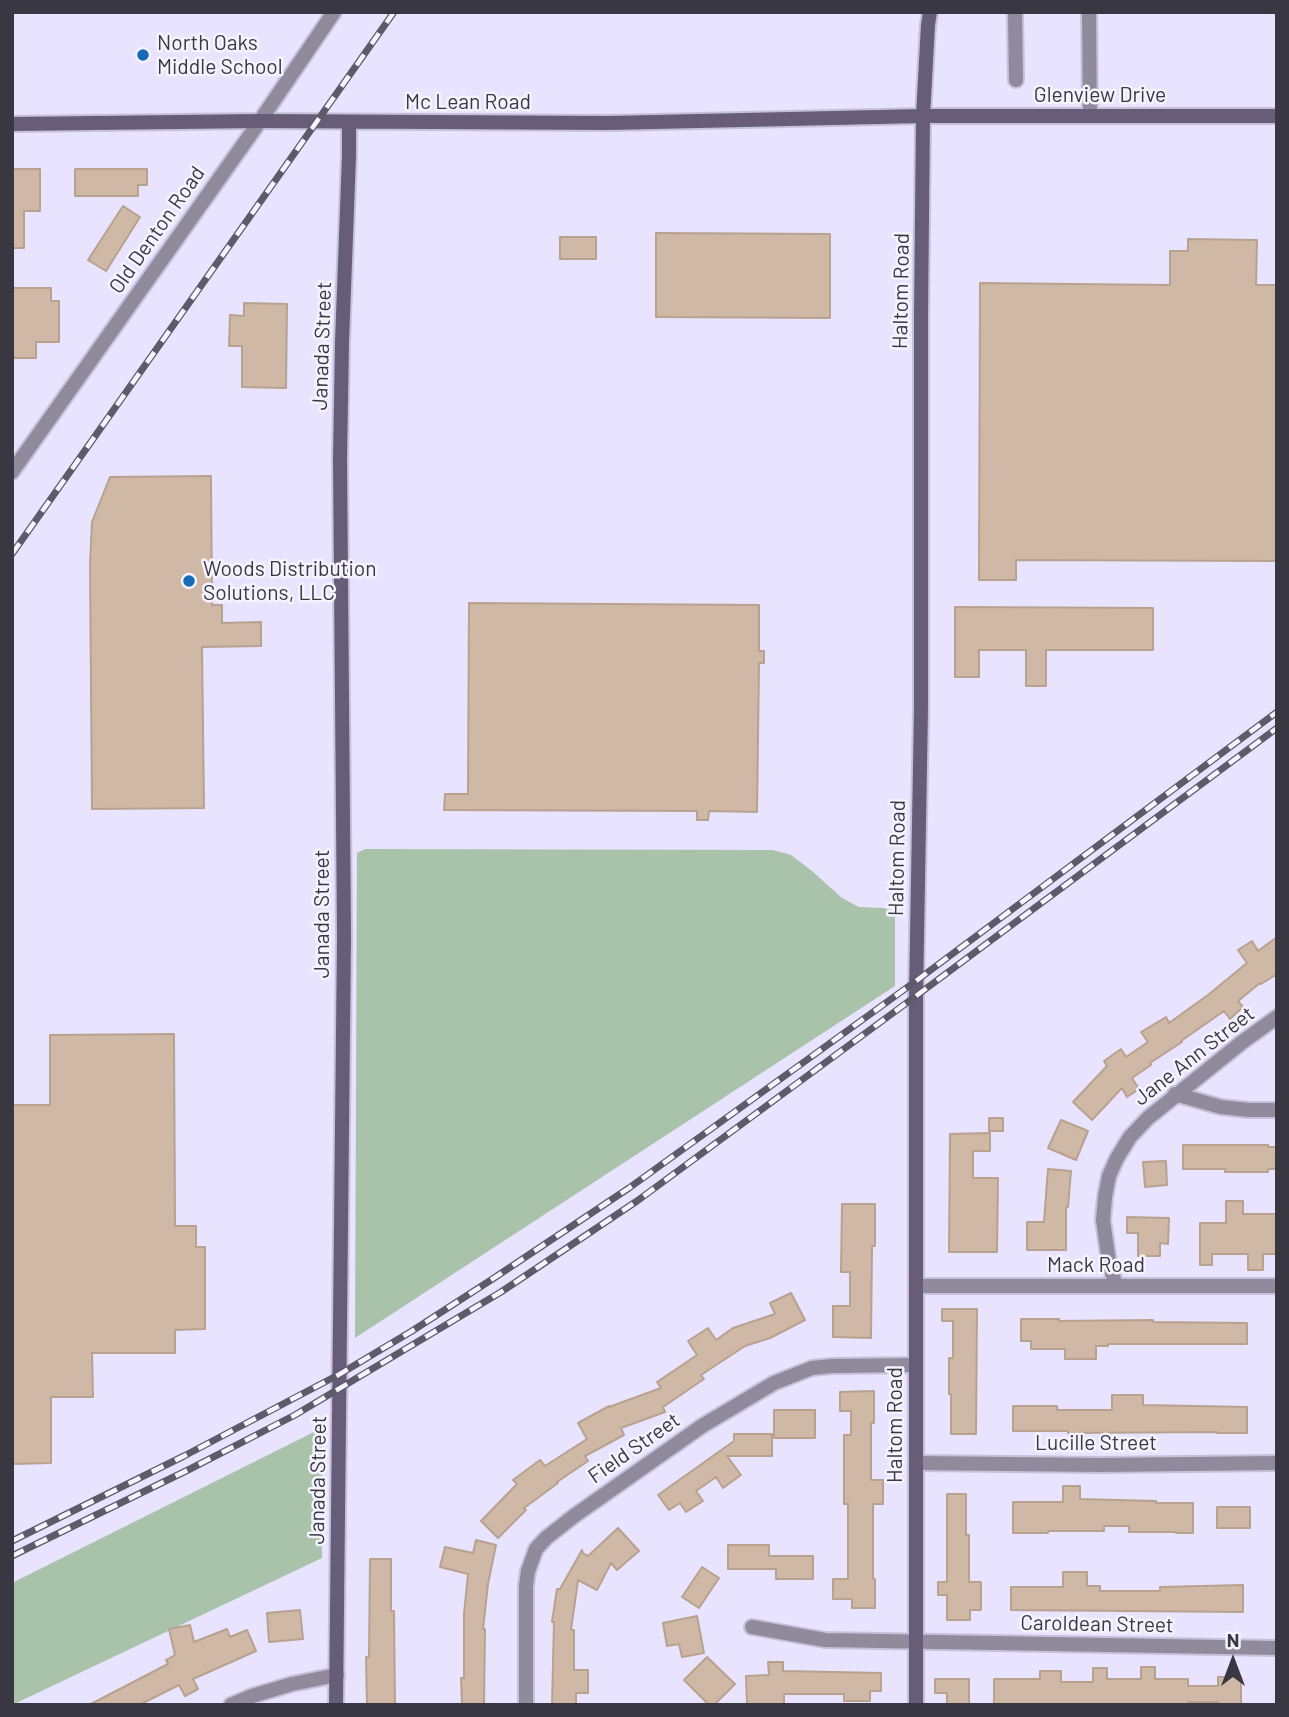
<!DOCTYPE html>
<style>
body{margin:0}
#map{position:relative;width:1289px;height:1717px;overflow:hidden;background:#e8e3ff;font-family:Barlow,sans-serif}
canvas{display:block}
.frame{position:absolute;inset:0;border:14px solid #393742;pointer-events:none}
.north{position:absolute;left:1198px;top:1626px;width:70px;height:70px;-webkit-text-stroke:5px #f5f3fe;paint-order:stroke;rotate:0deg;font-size:19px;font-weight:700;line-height:28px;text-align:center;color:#393742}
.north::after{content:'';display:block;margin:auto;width:24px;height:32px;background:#393742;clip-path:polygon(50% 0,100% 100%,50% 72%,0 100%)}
</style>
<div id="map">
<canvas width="1289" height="1717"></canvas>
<div class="frame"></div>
<div class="north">N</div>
</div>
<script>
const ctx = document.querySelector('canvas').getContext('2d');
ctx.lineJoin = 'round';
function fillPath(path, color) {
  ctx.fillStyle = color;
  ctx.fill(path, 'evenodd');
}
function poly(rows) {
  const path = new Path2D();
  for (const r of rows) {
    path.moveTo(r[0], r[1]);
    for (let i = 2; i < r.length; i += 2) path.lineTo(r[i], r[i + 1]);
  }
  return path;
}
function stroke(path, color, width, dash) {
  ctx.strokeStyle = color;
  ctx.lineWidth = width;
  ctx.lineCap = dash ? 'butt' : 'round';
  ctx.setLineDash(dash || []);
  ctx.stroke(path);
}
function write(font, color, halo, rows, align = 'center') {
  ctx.font = font + ' Barlow,sans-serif';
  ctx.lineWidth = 5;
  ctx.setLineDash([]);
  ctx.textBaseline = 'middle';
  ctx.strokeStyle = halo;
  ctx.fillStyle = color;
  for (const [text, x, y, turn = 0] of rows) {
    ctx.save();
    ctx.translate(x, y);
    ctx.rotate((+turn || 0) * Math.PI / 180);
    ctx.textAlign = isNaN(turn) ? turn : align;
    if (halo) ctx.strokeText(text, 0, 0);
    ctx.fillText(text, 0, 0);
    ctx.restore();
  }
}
const green = poly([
 [365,849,773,850,791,855,812,871,842,898,859,907,884,908,895,912,895,986,355,1338,357,853],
 [322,1428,322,1558,12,1705,12,1583]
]);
const building = poly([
 [12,169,40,169,40,211,24,211,24,248,12,248,12,169],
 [75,169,147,169,147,185,138,185,138,196,75,196,75,169],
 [123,206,140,217,106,271,88,260,123,206],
 [656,233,830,234,830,318,656,317,656,233],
 [560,237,596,237,596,259,560,259,560,237],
 [1188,239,1257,240,1256,285,1277,285,1277,561,1016,560,1016,580,979,580,980,283,1170,285,1170,251,1188,251,1188,239],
 [12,288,51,288,51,301,59,301,59,342,36,342,36,358,12,358,12,288],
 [244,303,287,304,286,388,242,387,242,346,229,346,230,315,244,316,244,303],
 [211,476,212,605,222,605,222,623,261,622,261,646,202,647,204,808,92,809,90,564,92,522,110,477,211,476],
 [469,603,759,605,759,651,764,651,764,663,759,663,757,812,709,811,708,820,697,820,697,811,444,810,445,794,468,794,469,603],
 [955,607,1153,608,1153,650,1046,650,1046,686,1026,686,1026,650,979,650,979,677,955,677,955,607],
 [1277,937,1277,974,1261,984,1260,983,1238,1001,1243,1007,1230,1019,1224,1011,1181,1041,1182,1042,1150,1063,1151,1065,1132,1078,1139,1089,1127,1097,1122,1088,1092,1120,1073,1102,1107,1066,1104,1061,1121,1049,1126,1057,1148,1042,1141,1032,1166,1017,1169,1023,1208,995,1247,963,1238,950,1252,941,1258,951,1277,937],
 [174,1034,175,1226,196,1226,196,1247,205,1247,205,1329,175,1330,175,1353,92,1353,93,1397,51,1397,51,1463,12,1464,12,1105,50,1105,50,1035,174,1034],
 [989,1118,1003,1118,1003,1131,989,1131,989,1118],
 [1061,1120,1088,1131,1076,1160,1048,1148,1061,1120],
 [990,1133,990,1151,973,1151,973,1178,998,1178,997,1252,949,1252,950,1134,990,1133],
 [1183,1145,1268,1145,1268,1147,1277,1147,1277,1169,1268,1169,1268,1172,1225,1172,1225,1169,1183,1169,1183,1145],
 [1166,1161,1167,1185,1145,1187,1143,1162,1166,1161],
 [1048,1169,1071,1171,1068,1207,1066,1207,1066,1250,1027,1250,1027,1222,1044,1222,1048,1169],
 [1226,1201,1243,1201,1243,1214,1276,1214,1277,1254,1263,1254,1263,1270,1248,1270,1248,1254,1212,1254,1212,1265,1200,1265,1200,1223,1226,1223,1226,1201],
 [842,1204,875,1204,875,1246,872,1246,871,1338,833,1337,833,1306,850,1306,850,1272,841,1272,842,1204],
 [1127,1217,1169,1218,1168,1244,1160,1243,1160,1256,1138,1256,1138,1233,1127,1233,1127,1217],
 [791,1293,805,1320,770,1338,745,1346,701,1375,704,1379,663,1407,665,1412,621,1428,624,1435,585,1456,588,1461,557,1482,558,1483,524,1508,526,1510,498,1538,481,1521,517,1484,513,1480,540,1460,545,1466,587,1439,578,1423,609,1406,609,1407,661,1388,657,1382,697,1355,688,1341,708,1328,716,1340,733,1328,775,1314,770,1303,791,1293],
 [942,1309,977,1309,976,1434,951,1434,951,1394,949,1394,949,1358,953,1358,953,1321,942,1321,942,1309],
 [1021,1319,1059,1319,1059,1321,1153,1320,1153,1322,1247,1323,1247,1344,1108,1344,1108,1346,1096,1346,1096,1359,1065,1359,1065,1349,1031,1349,1031,1341,1021,1341,1021,1319],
 [874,1391,874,1423,871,1423,871,1480,883,1480,883,1504,873,1504,873,1579,875,1579,875,1608,852,1608,852,1599,833,1599,833,1579,848,1579,848,1504,844,1504,844,1435,851,1435,851,1411,840,1411,840,1392,874,1391],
 [1112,1395,1143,1395,1143,1405,1247,1407,1247,1433,1217,1433,1217,1432,1068,1433,1068,1431,1013,1431,1013,1406,1057,1406,1057,1410,1112,1410,1112,1395],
 [774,1410,815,1410,815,1438,774,1438,774,1410],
 [734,1434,772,1434,772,1456,727,1456,741,1475,723,1488,716,1477,696,1491,703,1501,686,1512,680,1503,669,1510,658,1495,734,1441,734,1434],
 [1063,1486,1080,1486,1080,1499,1156,1501,1156,1503,1193,1503,1193,1533,1176,1533,1176,1532,1129,1532,1129,1526,1104,1526,1104,1531,1048,1531,1048,1533,1013,1533,1013,1502,1063,1502,1063,1486],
 [947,1494,966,1494,966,1535,969,1535,969,1582,981,1582,981,1610,970,1610,970,1620,947,1620,947,1595,938,1595,938,1582,947,1582,947,1494],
 [1217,1507,1250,1507,1250,1528,1217,1528,1217,1507],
 [618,1528,639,1551,617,1570,611,1563,597,1590,578,1580,571,1630,574,1630,574,1670,588,1670,588,1693,576,1693,576,1705,552,1705,554,1622,552,1622,557,1589,560,1589,582,1550,583,1553,588,1556,618,1528],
 [476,1540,496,1545,488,1584,483,1629,485,1629,484,1705,462,1705,461,1678,464,1678,464,1614,468,1574,440,1567,445,1547,473,1553,476,1540],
 [728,1545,769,1545,769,1556,813,1556,813,1579,776,1579,776,1569,728,1569,728,1545],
 [370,1559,391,1559,391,1611,394,1611,395,1705,367,1705,366,1657,369,1657,370,1559],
 [702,1567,719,1578,699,1608,682,1597,702,1567],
 [1063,1572,1087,1572,1087,1586,1100,1586,1100,1591,1160,1591,1160,1587,1243,1585,1243,1612,1011,1610,1011,1587,1063,1587,1063,1572],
 [300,1610,303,1639,269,1642,267,1613,300,1610],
 [697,1616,704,1653,682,1657,679,1644,667,1646,663,1623,697,1616],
 [190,1625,194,1642,227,1629,230,1637,247,1630,256,1651,193,1679,198,1689,185,1696,179,1685,139,1705,89,1705,168,1664,166,1660,175,1655,169,1629,190,1625],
 [707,1657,735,1684,714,1705,709,1705,684,1680,707,1657],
 [768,1662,783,1662,783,1671,881,1673,881,1691,870,1691,870,1701,844,1701,844,1694,784,1694,784,1705,747,1705,746,1676,769,1675,768,1662],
 [1141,1667,1155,1667,1155,1679,1188,1679,1188,1686,1218,1686,1218,1677,1241,1677,1241,1705,1218,1705,1218,1702,1188,1702,1188,1705,994,1705,994,1679,1040,1679,1040,1671,1061,1671,1061,1682,1093,1682,1093,1668,1107,1668,1107,1679,1141,1679,1141,1667],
 [935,1679,969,1679,969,1705,947,1705,947,1693,935,1693,935,1679]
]);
const street = poly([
 [1015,12,1016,80],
 [1089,12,1090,116],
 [12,472,260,121,334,12],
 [1175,1094,1221,1107,1249,1110,1277,1110],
 [916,1286,1277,1286],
 [1116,1286,1109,1262,1103,1220,1105,1197,1109,1176,1117,1158,1130,1137,1148,1118,1241,1043,1277,1017],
 [916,1463,1101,1465,1277,1463],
 [752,1627,825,1640,1277,1648],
 [231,1705,252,1696,292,1684,337,1675],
 [526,1705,526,1586,528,1571,536,1549,546,1538,574,1516,702,1426,774,1383,812,1368,832,1366,916,1365]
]);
const secondary = poly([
 [12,124,260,121,609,123,923,116,1277,116],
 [336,1705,344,937,340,459,342,342,349,156,349,123],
 [916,1705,916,996,921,708,921,314,923,116,928,25,930,12]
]);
const rail = poly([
 [12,554,394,12],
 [12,1541,184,1456,340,1374,412,1331,491,1280,629,1188,822,1049,916,981,1277,712],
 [12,1556,190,1469,295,1415,501,1292,637,1201,916,996,1277,728]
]);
const markers = [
 [143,55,7,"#166ab8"],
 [189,581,7,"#166ab8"]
];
const poiNames = [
 ["North Oaks",157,43],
 ["Middle School",157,67],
 ["Woods Distribution",203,569],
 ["Solutions, LLC",203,593]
];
const streetNames = [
 ["Glenview Drive",1100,95],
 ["Mc Lean Road",468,102],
 ["Old Denton Road",157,230,-55],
 ["Haltom Road",901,291,-89],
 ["Janada Street",322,346,-88],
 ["Haltom Road",897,858,-89],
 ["Janada Street",322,914,-90],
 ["Jane Ann Street",1194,1056,-38],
 ["Mack Road",1096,1265],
 ["Haltom Road",895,1425,-90],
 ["Lucille Street",1096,1443],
 ["Field Street",634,1448,-35],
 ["Janada Street",318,1480,-89],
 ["Caroldean Street",1097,1624,1]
];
fillPath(green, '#a9c2aa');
fillPath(building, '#d0b8a6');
stroke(building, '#b8a18f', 2);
stroke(street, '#c5c1d9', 18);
stroke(secondary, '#c5c1d9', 18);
stroke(street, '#908a9c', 14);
stroke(secondary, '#675d78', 14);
stroke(rail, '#5d5a69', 7);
stroke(rail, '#f5f3fe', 4.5, [13]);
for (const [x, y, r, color] of markers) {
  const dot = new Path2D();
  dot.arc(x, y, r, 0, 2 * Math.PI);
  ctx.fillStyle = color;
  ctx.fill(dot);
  stroke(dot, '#f5f3fe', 2.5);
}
write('21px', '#393742', '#f5f3fe', poiNames, 'left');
write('21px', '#393742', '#f5f3fe', streetNames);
</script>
